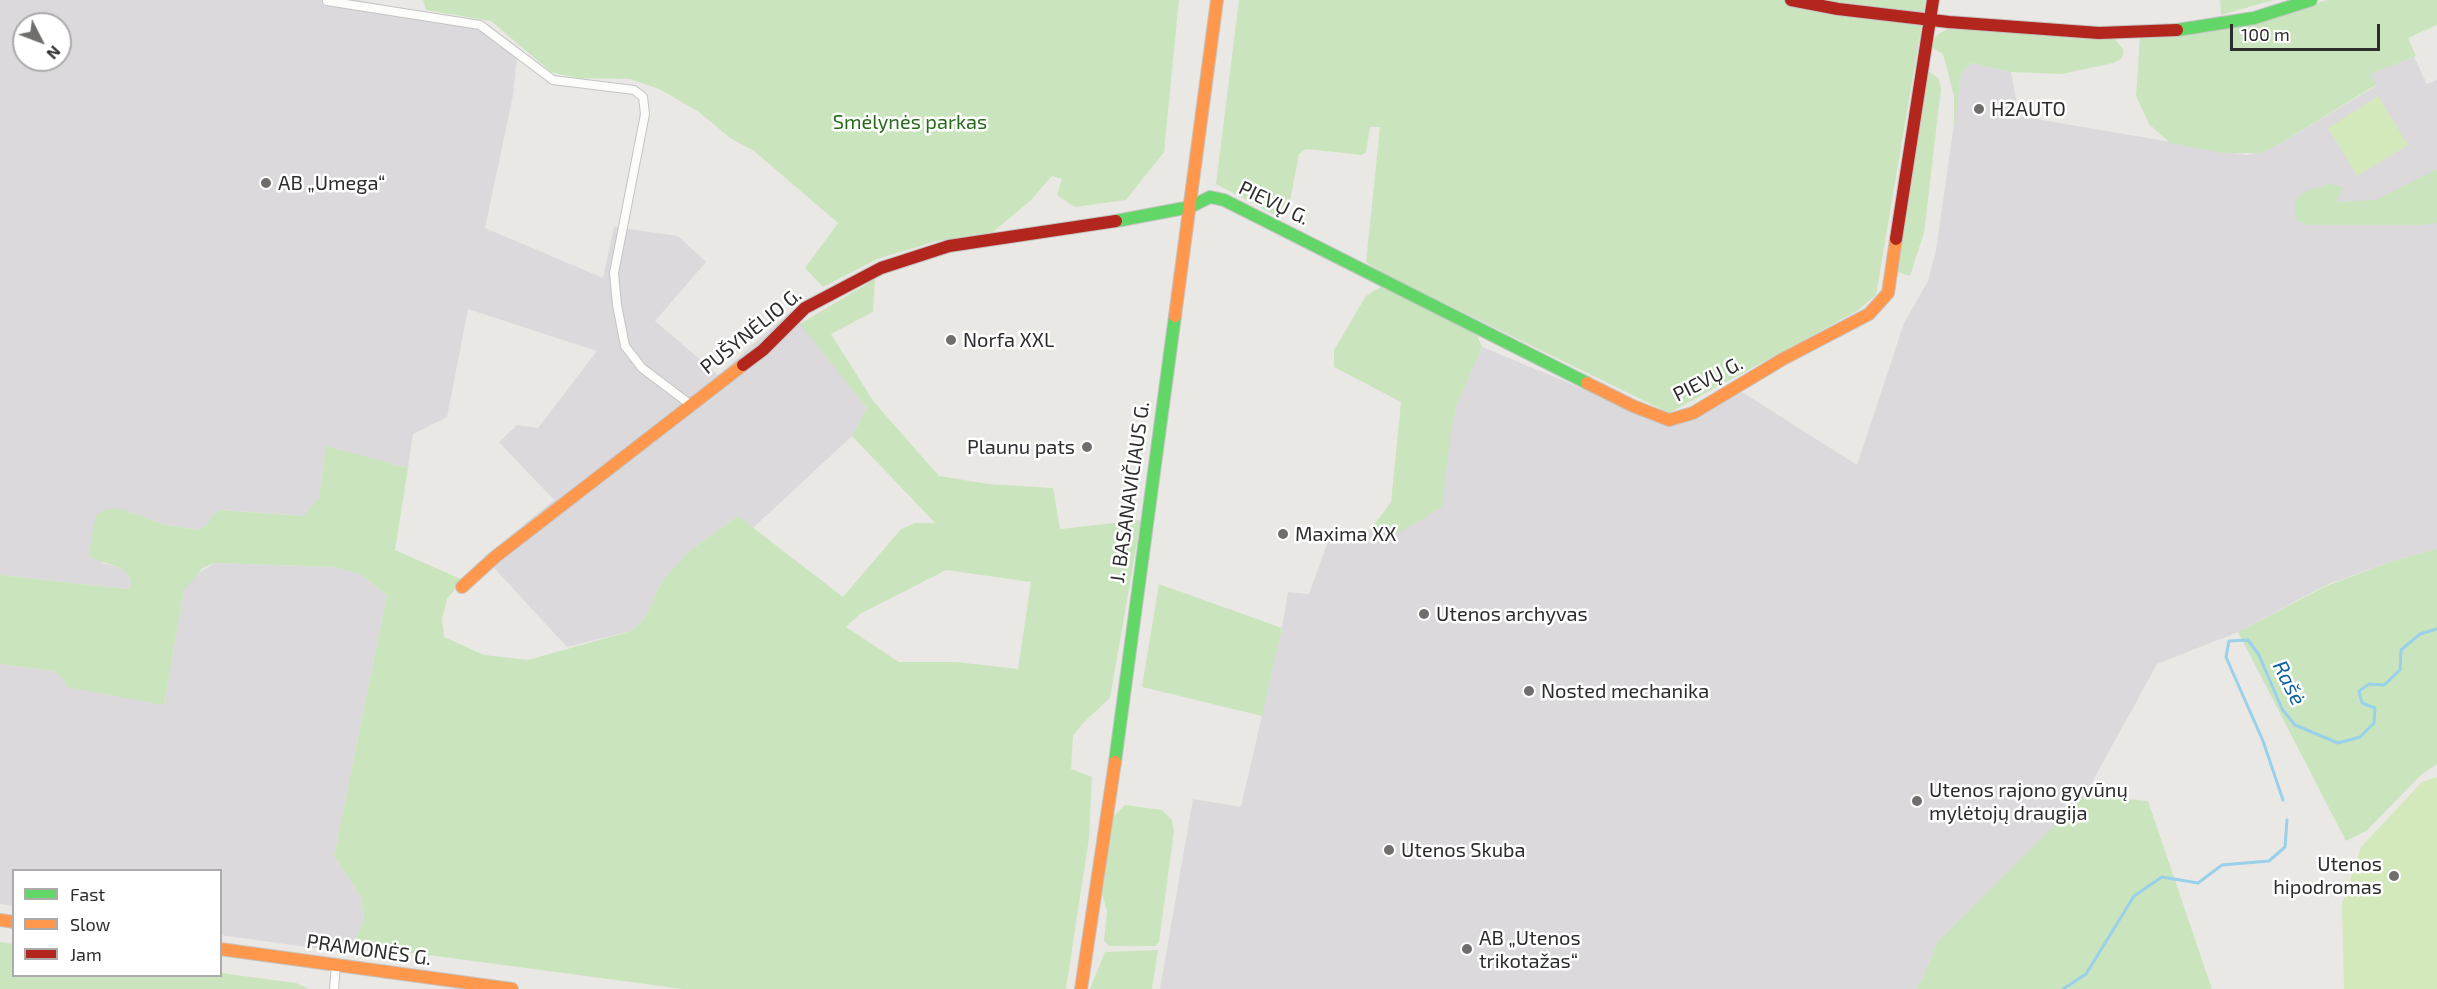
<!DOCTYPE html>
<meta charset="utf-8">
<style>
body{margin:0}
#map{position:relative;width:2437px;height:989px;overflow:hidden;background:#eae8e4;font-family:"Exo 2",sans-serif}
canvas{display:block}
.legend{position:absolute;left:12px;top:869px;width:210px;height:108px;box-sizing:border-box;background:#fff;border:2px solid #ababab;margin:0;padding:8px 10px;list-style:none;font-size:18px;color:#2d2d2d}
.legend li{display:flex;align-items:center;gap:12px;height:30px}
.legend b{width:30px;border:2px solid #ababab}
.north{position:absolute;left:12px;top:12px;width:60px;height:60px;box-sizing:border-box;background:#fff;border:2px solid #ababab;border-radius:50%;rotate:132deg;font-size:16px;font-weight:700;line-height:24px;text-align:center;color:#2d2d2d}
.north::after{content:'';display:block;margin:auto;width:21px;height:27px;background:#6f6e6d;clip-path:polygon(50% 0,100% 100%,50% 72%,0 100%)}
.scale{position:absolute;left:2230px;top:24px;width:150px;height:27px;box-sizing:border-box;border:3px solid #2d2d2d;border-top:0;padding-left:8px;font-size:18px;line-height:21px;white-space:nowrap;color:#2d2d2d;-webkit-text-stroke:4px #fff;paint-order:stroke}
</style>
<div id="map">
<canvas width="2437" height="989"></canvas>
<ul class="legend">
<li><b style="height:8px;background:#63d668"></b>Fast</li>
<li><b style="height:8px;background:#ff974d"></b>Slow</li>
<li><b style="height:8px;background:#b3261e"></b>Jam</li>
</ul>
<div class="north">N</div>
<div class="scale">100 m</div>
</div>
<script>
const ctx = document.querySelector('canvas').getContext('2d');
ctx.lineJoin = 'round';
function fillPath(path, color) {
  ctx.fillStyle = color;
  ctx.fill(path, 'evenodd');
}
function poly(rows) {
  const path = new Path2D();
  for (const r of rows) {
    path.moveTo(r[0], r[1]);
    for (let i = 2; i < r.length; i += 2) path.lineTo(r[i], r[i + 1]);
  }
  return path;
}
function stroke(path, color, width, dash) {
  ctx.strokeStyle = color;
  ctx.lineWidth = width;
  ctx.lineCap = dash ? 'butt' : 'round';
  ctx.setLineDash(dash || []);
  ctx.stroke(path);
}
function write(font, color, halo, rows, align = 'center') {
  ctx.font = font + ' "Exo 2",sans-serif';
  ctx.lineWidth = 5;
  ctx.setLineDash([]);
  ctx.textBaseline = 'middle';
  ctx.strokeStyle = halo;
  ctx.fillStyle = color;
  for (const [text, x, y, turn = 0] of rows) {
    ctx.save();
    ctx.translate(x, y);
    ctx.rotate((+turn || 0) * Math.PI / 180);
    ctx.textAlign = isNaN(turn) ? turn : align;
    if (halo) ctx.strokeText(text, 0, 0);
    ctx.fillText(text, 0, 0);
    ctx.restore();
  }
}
const industrial = poly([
 [0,0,357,0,486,23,518,47,513,95,485,228,603,278,614,227,678,236,706,262,655,321,718,375,791,311,867,408,852,436,753,528,738,516,688,552,662,581,645,618,631,631,567,647,484,557,554,500,499,442,517,425,538,428,597,351,468,309,447,417,413,434,408,468,326,447,319,498,303,516,221,510,212,515,207,525,199,530,166,525,122,509,102,563,118,567,129,575,131,583,128,589,0,575],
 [24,24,60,24,60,60,24,60],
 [2414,57,2427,84,2437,80,2437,549,2390,562,2326,585,2238,632,2157,664,2085,795,1937,942,1923,978,1916,989,1160,989,1193,799,1241,807,1282,628,1288,592,1309,594,1331,533,1370,530,1399,533,1451,430,1457,404,1482,347,1666,423,1700,416,1742,392,1857,465,1904,323,1928,281,1936,251,1961,74,1971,63,2011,72,2019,116,2247,155,2276,146,2376,86,2369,74],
 [214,563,334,567,360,574,387,595,334,856,361,897,364,920,350,953,221,935,220,870,14,870,13,906,0,904,0,664,52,671,63,678,164,705,184,590,192,578]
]);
const green = poly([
 [423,0,1179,0,1164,152,1126,200,1075,207,1057,195,1062,179,1052,176,1031,200,992,233,937,241,877,259,823,287,805,268,838,223,754,151,730,138,699,112,659,89,630,79,577,78,551,72,491,21,426,10],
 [1239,0,1926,0,1876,295,1857,311,1669,413,1381,272,1366,262,1380,127,1370,127,1366,152,1362,155,1306,149,1299,154,1289,206,1284,211,1273,214,1216,184],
 [2220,0,2274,0,2221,15],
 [2327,0,2437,0,2437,25,2408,38,2416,56,2370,74,2376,85,2276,146,2260,153,2223,153,2170,143,2149,124,2136,96,2140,38,2186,34,2255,23],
 [1947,29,2114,38,2123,49,2123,54,2121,59,2113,63,2062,74,2011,72,1971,63,1961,74,1954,129,1954,96,1943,54,1929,46,1937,35],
 [1925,68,1939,79,1941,89,1924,233,1910,276,1895,271],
 [2437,169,2437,223,2424,225,2307,225,2295,219,2295,199,2309,190,2329,184,2343,187,2337,202,2376,200],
 [875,279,873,312,831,334,874,402,939,476,989,484,1053,488,1060,529,1141,520,1110,698,1082,724,1073,736,1071,769,1092,777,1089,838,1066,989,683,989,353,945,364,920,361,897,334,856,387,595,360,574,334,567,214,563,203,568,184,590,164,705,67,687,63,678,52,671,0,664,0,575,128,589,131,583,129,575,118,567,91,558,89,551,96,515,106,509,122,509,166,525,199,530,207,525,212,515,221,510,303,516,319,498,326,446,408,468,395,550,463,580,447,599,442,619,444,637,484,655,528,660,631,631,645,618,662,581,688,552,738,516,843,597,901,529,915,523,935,523,852,436,867,408,800,324],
 [946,570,1031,582,1018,669,956,662,899,662,846,627,860,614],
 [1382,286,1476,333,1482,347,1457,404,1451,431,1442,507,1399,533,1370,530,1391,502,1401,402,1334,367,1334,350,1366,296],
 [2437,549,2437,764,2422,774,2366,831,2346,841,2238,632,2326,586,2390,562],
 [1159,584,1282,628,1262,716,1142,687],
 [2085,795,2148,801,2212,989,1916,989,1923,978,1937,942],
 [1125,805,1162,810,1172,820,1174,831,1159,942,1155,946,1109,946,1104,941,1107,911,1102,894,1113,817],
 [0,942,13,944,14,976,220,976,221,973,296,983,309,989,0,989],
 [1158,950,1152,989,1090,989,1105,952]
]);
const pitch = poly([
 [2378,96,2408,145,2357,176,2328,128],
 [2437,777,2437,989,2344,989,2342,904,2361,847,2422,782]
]);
const stream = poly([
 [2283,800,2263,741,2226,657,2229,641,2248,640,2259,655,2282,709,2295,725,2338,743,2360,737,2374,723,2375,708,2362,703,2359,691,2369,684,2384,685,2400,670,2401,650,2420,634,2437,629],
 [2063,989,2086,974,2134,896,2162,877,2198,883,2222,865,2269,861,2285,847,2287,820]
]);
const street = poly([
 [327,1,480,25,553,80,634,90,643,97,645,114,614,273,617,305,625,346,642,368,691,405],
 [334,989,336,965]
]);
const fast = poly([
 [2177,30,2254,18,2311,0],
 [1116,221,1190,207,1210,197,1224,200,1587,383],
 [1115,762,1175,316]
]);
const slow = poly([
 [1175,316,1217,0],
 [1587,383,1633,406,1669,420,1693,413,1783,359,1869,314,1888,293,1896,239],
 [462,587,495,557,743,365],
 [0,920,14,922],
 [220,949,512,989],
 [1081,989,1115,762]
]);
const jam = poly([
 [1791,0,1838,9,1949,22,2099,33,2177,30],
 [1896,239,1933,0],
 [743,365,763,350,805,308,881,268,949,246,1116,221]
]);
const markers = [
 [1979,109,6,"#6f6e6d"],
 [266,183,6,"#6f6e6d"],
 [951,340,6,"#6f6e6d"],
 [1087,447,6,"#6f6e6d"],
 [1283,534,6,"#6f6e6d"],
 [1424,614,6,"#6f6e6d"],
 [1529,691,6,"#6f6e6d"],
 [1917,801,6,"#6f6e6d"],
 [1389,850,6,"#6f6e6d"],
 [2394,876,6,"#6f6e6d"],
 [1467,949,6,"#6f6e6d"]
];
const poiNames = [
 ["H2AUTO",1991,109],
 ["AB „Umega“",278,183],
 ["Norfa XXL",963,340],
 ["Plaunu pats",1075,447,"right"],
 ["Maxima XX",1295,534],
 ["Utenos archyvas",1436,614],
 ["Nosted mechanika",1541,691],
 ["Utenos rajono gyvūnų",1929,790],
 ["mylėtojų draugija",1929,813],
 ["Utenos Skuba",1401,850],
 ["Utenos",2382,864,"right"],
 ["hipodromas",2382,887,"right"],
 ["AB „Utenos",1479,938],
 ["trikotažas“",1479,961]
];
const parkNames = [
 ["Smėlynės parkas",910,122]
];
const streetNames = [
 ["PIEVŲ G.",1274,203,26],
 ["PUŠYNĖLIO G.",751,331,-39],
 ["PIEVŲ G.",1708,379,-27],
 ["J. BASANAVIČIAUS G.",1130,492,-82],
 ["PRAMONĖS G.",369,950,8]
];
const waterNames = [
 ["Rašė",2289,683,63]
];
fillPath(industrial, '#dbd9db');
fillPath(green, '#cae5be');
fillPath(pitch, '#d4e9bb');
stroke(stream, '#99d0ea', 3);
stroke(street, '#c4c4c4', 10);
stroke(fast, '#c4c4c4', 14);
stroke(slow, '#c4c4c4', 14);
stroke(jam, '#c4c4c4', 14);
stroke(street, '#fcfcfb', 8);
stroke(fast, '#63d668', 12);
stroke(slow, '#ff974d', 12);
stroke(jam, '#b3261e', 12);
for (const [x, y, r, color] of markers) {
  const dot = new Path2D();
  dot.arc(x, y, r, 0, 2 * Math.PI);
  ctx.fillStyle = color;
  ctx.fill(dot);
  stroke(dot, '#fff', 2);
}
write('20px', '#2d2d2d', '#fff', poiNames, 'left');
write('20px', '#276a1c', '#fff', parkNames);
write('20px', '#2d2d2d', '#fff', streetNames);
write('italic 21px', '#10639d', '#fff', waterNames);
</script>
